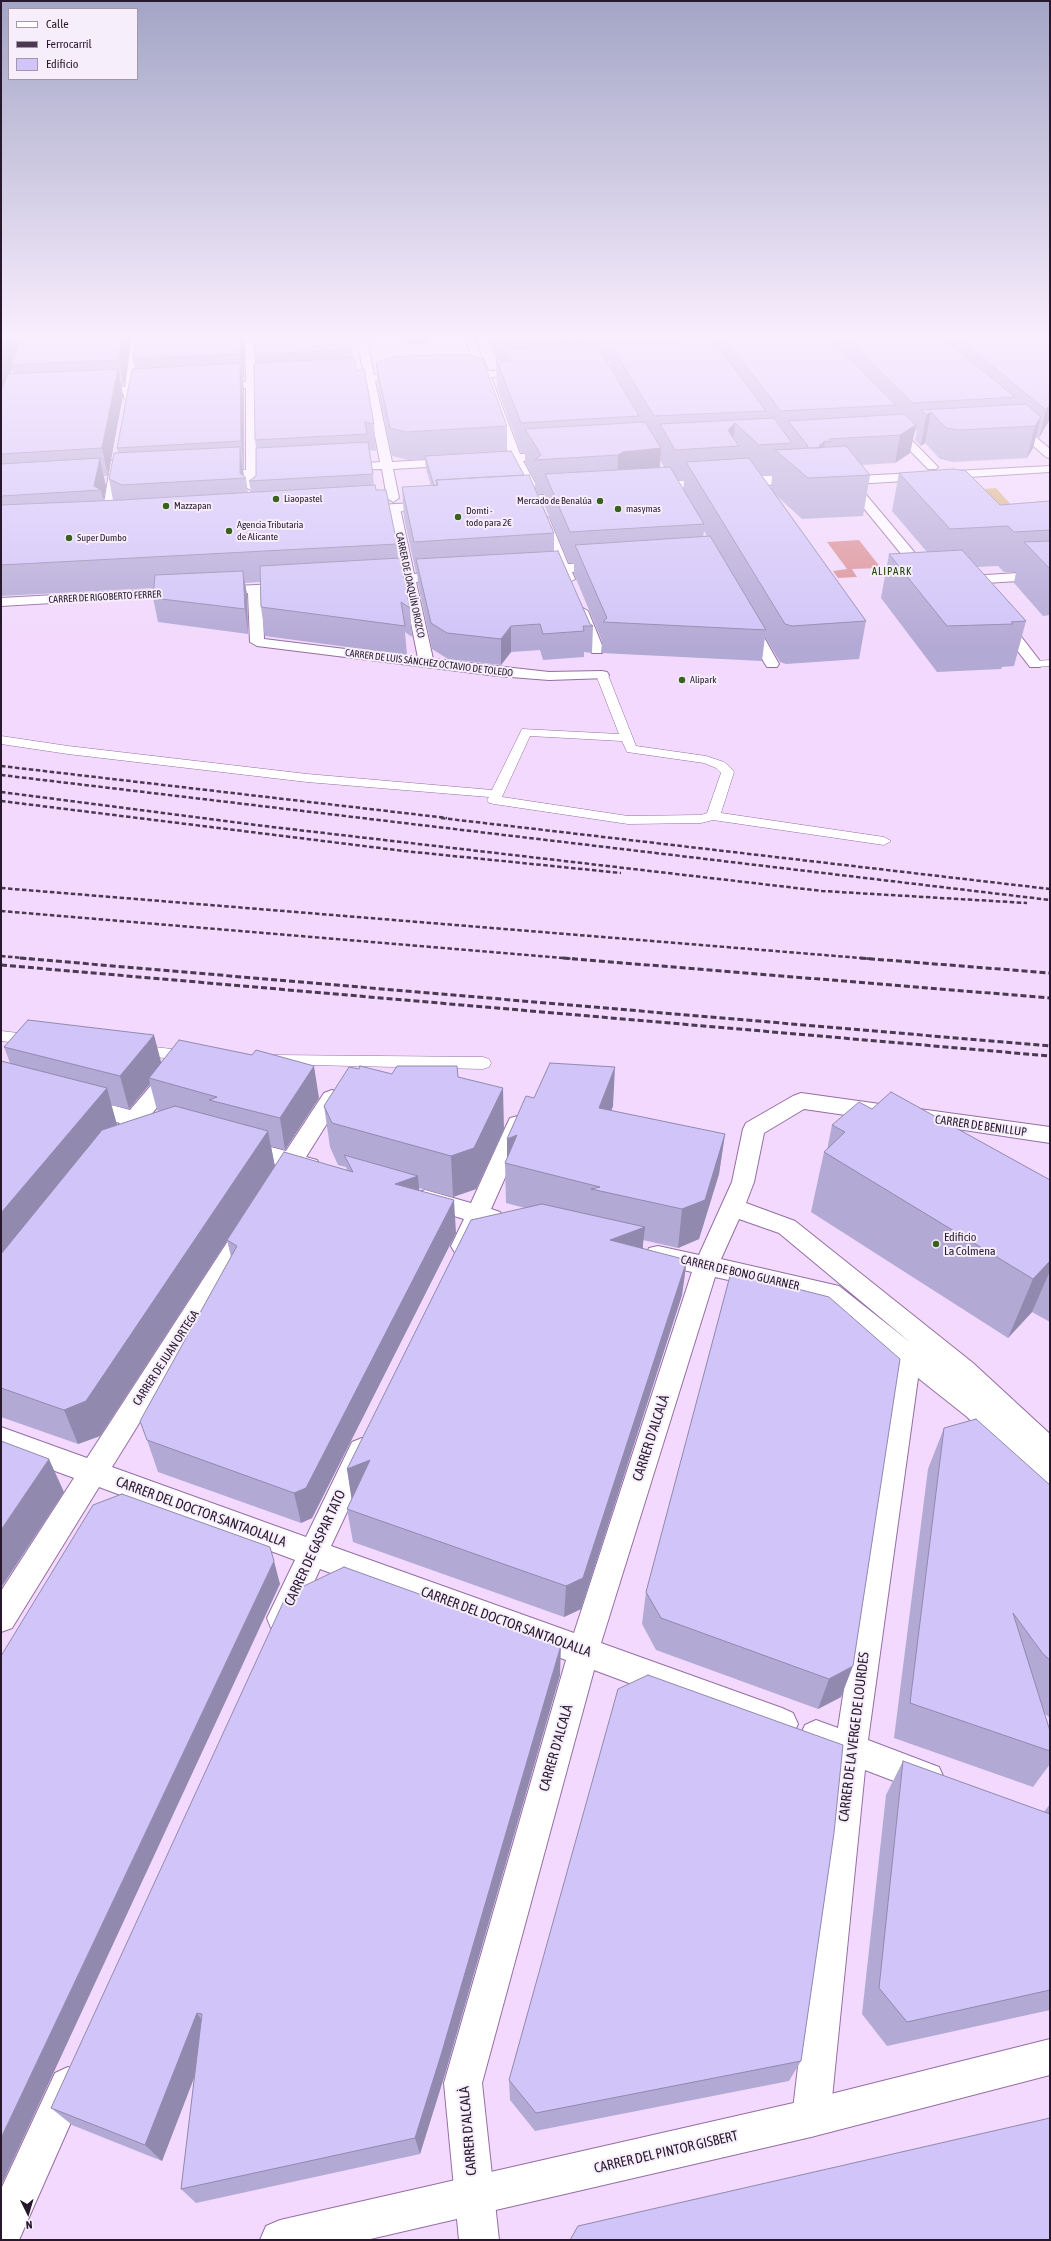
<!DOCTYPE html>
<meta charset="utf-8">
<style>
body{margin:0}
#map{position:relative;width:1051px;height:2241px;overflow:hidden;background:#f2d9fd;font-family:"Asap Condensed",sans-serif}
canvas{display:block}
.frame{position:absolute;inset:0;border:2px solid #28182e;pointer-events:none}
.legend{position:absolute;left:8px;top:8px;width:130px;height:72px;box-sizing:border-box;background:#f6eefa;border:1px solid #a498a8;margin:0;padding:5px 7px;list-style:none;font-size:12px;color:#28182e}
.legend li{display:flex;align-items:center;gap:8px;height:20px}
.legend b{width:20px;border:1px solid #a498a8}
.north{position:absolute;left:8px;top:2193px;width:40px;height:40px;-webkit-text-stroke:3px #f6eefa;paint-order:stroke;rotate:175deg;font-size:11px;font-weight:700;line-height:16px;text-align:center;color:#28182e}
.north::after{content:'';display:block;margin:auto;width:14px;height:18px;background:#28182e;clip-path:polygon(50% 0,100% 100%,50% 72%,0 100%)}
</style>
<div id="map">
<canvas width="1051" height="2241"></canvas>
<div class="frame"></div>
<ul class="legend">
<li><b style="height:5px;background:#fff"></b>Calle</li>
<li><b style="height:5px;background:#4a3951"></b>Ferrocarril</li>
<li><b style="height:11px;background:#d0c4f8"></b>Edificio</li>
</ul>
<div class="north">N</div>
</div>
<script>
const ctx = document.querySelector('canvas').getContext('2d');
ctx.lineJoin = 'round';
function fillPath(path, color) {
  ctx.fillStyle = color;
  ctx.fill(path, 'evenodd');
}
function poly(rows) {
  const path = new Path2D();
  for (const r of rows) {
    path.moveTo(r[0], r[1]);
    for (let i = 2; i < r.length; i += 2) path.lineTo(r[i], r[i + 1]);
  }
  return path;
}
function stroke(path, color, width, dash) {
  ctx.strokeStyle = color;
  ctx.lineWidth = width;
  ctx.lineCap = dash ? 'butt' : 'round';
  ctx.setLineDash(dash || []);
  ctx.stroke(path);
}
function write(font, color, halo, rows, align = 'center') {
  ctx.font = font + ' "Asap Condensed",sans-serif';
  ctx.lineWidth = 4;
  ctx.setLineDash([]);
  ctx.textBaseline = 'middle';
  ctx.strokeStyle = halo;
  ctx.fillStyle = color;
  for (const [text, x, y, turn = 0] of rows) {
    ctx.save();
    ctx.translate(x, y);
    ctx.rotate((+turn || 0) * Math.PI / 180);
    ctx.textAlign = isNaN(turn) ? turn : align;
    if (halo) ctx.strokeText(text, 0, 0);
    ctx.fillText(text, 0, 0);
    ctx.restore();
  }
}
const green = poly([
 [996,488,1015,509,991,510,972,490]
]);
const water = poly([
 [419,336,429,337,432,341,426,344,414,345,402,342,408,337],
 [859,540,881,568,852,569,857,577,838,578,833,571,847,569,827,542]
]);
const service = poly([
 [1050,660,1050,666,1035,667,1029,664,1035,661,1050,660],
 [602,672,608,675,636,746,706,756,724,762,732,769,734,772,721,813,884,837,891,841,884,845,713,820,701,823,628,824,494,804,489,803,487,800,489,797,307,782,68,754,1,744,1,736,68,746,307,774,492,790,522,729,619,734,596,675,602,672],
 [530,736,622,741,627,752,704,763,716,768,721,773,707,813,701,815,628,816,502,797,530,736],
 [1,1031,35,1035,41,1036,43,1040,41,1044,35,1045,1,1041,1,1031],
 [136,1045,190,1051,196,1052,198,1056,196,1060,190,1061,130,1054,128,1050,130,1046,136,1045],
 [272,1055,483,1057,489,1059,491,1063,489,1067,483,1069,266,1064,264,1060,266,1056,272,1055]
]);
const minor = poly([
 [132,334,142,334,136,387,158,386,163,389,162,391,135,393,133,400,129,401,124,398,124,394,88,394,88,390,92,389,125,387,132,334],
 [245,334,255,334,256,381,284,380,289,383,284,386,256,387,258,469,285,468,291,471,285,474,258,476,258,487,252,491,246,487,246,477,213,479,207,475,213,471,246,470,246,388,214,389,209,386,214,383,246,382,245,334],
 [356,334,366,334,374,375,408,374,413,377,408,380,375,381,392,462,509,455,481,377,458,378,453,375,458,372,479,371,462,334,472,334,488,371,529,370,530,372,525,375,491,377,520,454,554,453,560,456,554,459,523,461,539,490,537,493,529,493,512,462,393,469,399,498,393,502,387,498,382,469,339,470,337,468,339,466,343,465,380,462,365,382,336,383,331,380,336,377,364,376,356,334],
 [1012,419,1016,420,1050,449,1050,458,1046,457,1008,424,1007,422,1012,419],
 [891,422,895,423,936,465,938,467,936,469,928,469,887,427,886,425,887,423,891,422],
 [117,458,123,461,114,513,128,521,122,525,104,518,102,515,111,461,117,458],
 [795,470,803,475,799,481,795,483,652,493,646,489,652,485,791,476,789,473,795,470],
 [845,476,852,478,926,566,943,574,970,576,1050,571,1050,579,970,584,940,582,916,572,844,484,841,482,839,480,845,476],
 [394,504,400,508,414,574,447,572,454,576,447,580,416,582,433,659,549,672,602,671,607,672,609,675,607,678,549,680,498,676,257,646,250,642,248,593,216,595,209,591,216,587,296,583,298,586,296,589,262,592,264,639,418,658,403,583,375,585,368,581,375,577,401,575,388,508,394,504],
 [543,514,549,518,568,564,605,562,612,566,610,569,572,572,575,579,568,583,563,582,559,573,532,573,530,570,532,567,556,565,537,518,543,514],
 [183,588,188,589,190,592,188,595,1,606,1,598,183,588],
 [581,607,588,611,604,650,602,653,592,653,590,650,574,611,581,607],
 [1001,616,1006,617,1040,661,1042,664,1040,667,1030,667,996,623,994,620,1001,616],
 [749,619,756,623,779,664,777,667,767,667,765,664,742,623,749,619],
 [173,1067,181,1069,184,1074,150,1116,172,1121,175,1127,172,1133,164,1135,140,1128,135,1135,127,1137,119,1135,116,1129,120,1123,77,1111,74,1106,77,1101,85,1098,130,1110,165,1069,173,1067],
 [332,1090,340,1093,343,1098,306,1157,317,1160,320,1166,317,1172,309,1174,297,1171,292,1179,284,1181,276,1179,273,1173,277,1165,236,1154,233,1148,236,1142,244,1140,286,1151,324,1093,332,1090],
 [801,1093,880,1104,888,1107,891,1112,888,1117,880,1120,804,1109,764,1133,754,1182,746,1203,795,1221,973,1363,1050,1434,1050,1489,1040,1486,966,1416,918,1378,868,1740,939,1767,944,1778,939,1789,928,1794,865,1770,830,2118,824,2131,811,2137,798,2131,792,2118,834,1759,805,1747,800,1736,805,1725,816,1720,838,1728,895,1359,823,1301,715,1277,601,1643,782,1708,793,1713,798,1724,793,1735,782,1740,594,1670,482,2083,499,2240,459,2240,444,2083,566,1660,320,1569,293,1628,282,1632,271,1628,267,1618,295,1560,99,1487,12,1628,1,1632,1,1591,74,1478,1,1451,1,1427,87,1458,239,1224,247,1221,255,1224,259,1230,255,1236,112,1467,306,1537,352,1442,362,1438,372,1442,376,1450,331,1546,574,1633,692,1272,649,1262,646,1255,649,1248,658,1246,699,1255,732,1182,743,1129,746,1123,793,1096,801,1093],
 [739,1219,779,1233,911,1343,839,1286,721,1259,739,1219],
 [912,1108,1050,1127,1050,1143,904,1121,901,1116,904,1111,912,1108],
 [518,1116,526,1118,529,1124,491,1209,500,1212,504,1218,500,1224,492,1227,484,1225,471,1253,463,1255,455,1253,451,1246,464,1219,417,1205,413,1199,417,1193,425,1190,471,1203,507,1124,510,1118,518,1116],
 [68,2067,81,2073,87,2086,19,2240,1,2240,1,2189,55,2073,68,2067]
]);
const tertiary = poly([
 [1050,2039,1050,2075,811,2137,366,2240,260,2240,266,2226,280,2220,811,2099,1050,2039]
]);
const primary = poly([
 [1050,466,1050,472,839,485,833,481,839,477,1050,466],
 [802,471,806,473,808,475,806,477,649,488,643,484,649,480,802,471],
 [575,493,581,497,579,500,509,505,503,501,509,497,575,493],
 [433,502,439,506,437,509,360,514,354,510,360,506,433,502]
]);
const railFar1 = poly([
 [1,766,447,818],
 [1,775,1050,900],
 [1,792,264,826,822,891,1027,903],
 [1,801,404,851,621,873],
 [441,818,1050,889],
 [1,888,873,959],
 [1,911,575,959],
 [1,956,32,959]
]);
const rail = poly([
 [20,958,1050,1046],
 [563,958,1050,998],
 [860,958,1050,973],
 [1,965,1050,1056]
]);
const wall = poly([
 [1,334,132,334,124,386,121,386,123,395,108,476,104,476,106,487,103,501,113,500,109,479,118,453,117,448,135,369,133,359,136,334,245,334,244,380,242,380,244,389,244,469,243,469,244,477,246,478,248,493,251,492,249,481,256,476,256,448,255,440,255,363,254,354,352,350,353,358,356,371,374,424,376,451,369,450,373,474,374,485,397,544,398,558,410,608,412,637,405,632,407,655,265,636,261,607,260,582,245,583,247,595,248,634,158,622,153,598,154,588,1,596],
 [12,368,13,374,10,374],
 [486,334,1050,334,1050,419,1039,438,1036,435,1033,448,1027,458,953,462,940,459,925,443,921,446,915,440,917,431,915,431,910,453,895,463,862,465,870,475,863,516,802,519,777,496,866,621,859,659,786,664,780,662,765,637,762,661,601,653,602,641,574,574,574,563,569,563,544,504,544,494,538,494,554,533,554,551,590,624,593,626,592,653,584,652,584,657,543,660,540,650,511,652,501,665,448,659,432,649,418,584,417,573,416,573,404,518,402,487,431,486,426,469,425,459,408,460,392,456,378,389,376,363,507,426,507,451,524,475,535,488,535,480,525,462,525,453,521,453,497,387,496,359],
 [607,362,610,362,610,366],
 [660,460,664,467,660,467],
 [762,476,772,476,771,488],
 [678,481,684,481,683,490],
 [704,531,707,536,703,537],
 [899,473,1000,505,1050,501,1050,615,1043,616,1014,583,1016,572,1004,572,998,566,977,567,1026,621,1014,666,1002,667,1001,669,937,672,881,598,889,554,927,552,892,511],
 [4,1047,161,1063,319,1098,285,1150,271,1146,275,1167,347,1170,346,1167,338,1165,330,1147,324,1106,359,1069,392,1074,458,1077,504,1130,476,1189,453,1197,419,1188,419,1190,456,1233,312,1518,301,1523,158,1472,147,1440,231,1257,227,1240,263,1185,100,1436,78,1444,1,1417,1,1061,10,1063],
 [150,1084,157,1110,159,1111,117,1125,111,1105,129,1109],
 [534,1098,613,1106,611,1111,725,1134,719,1174,699,1239,678,1248,643,1240,643,1248,682,1295,581,1609,564,1617,353,1542,347,1509,352,1499,347,1469,525,1208,506,1203,505,1163],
 [872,1109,1050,1180,1050,1322,1032,1312,1008,1338,811,1212,824,1152,827,1150,832,1125],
 [731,1272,841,1697,818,1709,656,1650,642,1624,646,1592],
 [944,1428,1050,1485,1050,1718,1044,1713,1050,1731,1050,1764,1033,1787,894,1738,928,1469],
 [560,1675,445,2074,420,2154,196,2203,181,2189,195,2075,162,2161,72,2125,51,2108],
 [903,1761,1044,1812,1050,1804,1050,2010,887,2046,862,2014,886,1795],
 [801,2061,789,2081,535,2131,510,2100,509,2080]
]);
const shadedWall = poly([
 [9,334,24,334,11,365,12,368,4,392,1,392,1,356],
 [123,334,132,334,124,386,119,360],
 [241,334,245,334,244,380,240,354],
 [240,363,244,389,244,469,241,441],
 [118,369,123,395,108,476,102,448],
 [1050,404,1050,419,1039,438,1046,410],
 [931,412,925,443,921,446,926,415],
 [1041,417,1033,448,1027,458,1035,426],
 [735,423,733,446,728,430],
 [916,425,910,453,895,463,900,435],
 [825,441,821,469,819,446],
 [240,447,244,478,240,473],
 [661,448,659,483,617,490,618,455,623,452],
 [100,458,106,487,103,501,101,490,94,486],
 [243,571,247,595,248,634,245,609],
 [511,626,511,652,501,665,501,639],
 [154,1035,163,1069,149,1078,150,1084,129,1109,120,1076],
 [314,1066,319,1098,285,1150,280,1118],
 [615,1067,613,1106,596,1148,599,1108],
 [107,1088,117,1125,1,1268,1,1213],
 [503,1088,504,1130,476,1189,453,1197,451,1156],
 [268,1131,275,1167,100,1436,78,1444,64,1410],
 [725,1134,719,1174,699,1239,678,1248,682,1209],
 [517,1135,507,1164,507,1139],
 [418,1176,421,1209,395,1184],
 [454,1200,456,1233,312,1518,301,1523,294,1493],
 [645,1227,641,1262,610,1240],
 [687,1260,682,1295,581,1609,564,1617,566,1586],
 [1050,1261,1050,1271,1032,1312,1008,1338,1033,1279],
 [49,1459,64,1492,1,1588,1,1530],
 [370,1460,352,1502,347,1469],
 [274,1561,280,1584,1,2186,1,2138],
 [561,1645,560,1675,445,2074,420,2154,415,2138],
 [853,1666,841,1697,818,1709,829,1679],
 [197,2013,211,2034,162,2161,145,2145]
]);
const building = poly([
 [1,334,9,334,1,356,1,334],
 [22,334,123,334,119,360,11,365,22,334],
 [136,334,241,334,240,354,133,359,136,334],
 [254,334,350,334,352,350,254,354,254,334],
 [496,334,589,334,592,339,500,343,496,334],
 [603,334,682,334,605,337,603,334],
 [842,334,938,334,1015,397,912,403,842,334],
 [953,334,1050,334,1050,404,1046,410,953,334],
 [827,336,896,405,781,411,726,341,827,336],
 [713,340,766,411,654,416,611,345,713,340],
 [597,345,639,416,521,423,496,359,511,362,504,349,597,345],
 [464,354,482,358,507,426,406,432,390,428,376,363,392,357,464,354],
 [354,358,356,371,364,368,374,424,365,422,367,434,255,440,254,363,354,358],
 [240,363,241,441,117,448,132,369,240,363],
 [118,369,102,448,1,454,1,392,8,374,118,369],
 [1026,404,1041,417,1035,426,959,430,946,428,931,412,926,415,921,410,1026,404],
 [904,414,916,425,900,435,829,439,831,442,825,441,819,446,821,448,807,448,808,446,788,421,904,414],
 [774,418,792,443,759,445,735,423,728,430,739,446,675,450,660,424,774,418],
 [645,422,661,448,623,452,618,455,535,460,541,455,525,429,645,422],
 [368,442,373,474,249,481,256,476,256,448,368,442],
 [846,446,870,475,808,478,775,450,846,446],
 [240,447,240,473,246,478,122,485,109,479,114,453,240,447],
 [511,451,524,475,436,480,437,485,434,486,425,456,511,451],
 [100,458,94,486,101,490,1,496,1,464,100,458],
 [749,458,866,621,792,626,785,624,686,462,749,458],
 [670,467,704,524,570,532,545,474,670,467],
 [953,469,966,471,1000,505,1050,501,1050,530,1014,532,1008,526,950,529,899,473,953,469],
 [529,475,554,533,414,542,402,487,438,485,436,480,529,475],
 [375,485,376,490,386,490,397,544,1,565,1,505,121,500,375,485],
 [710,536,766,630,603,622,607,618,575,545,710,536],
 [1050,541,1050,569,1024,542,1050,541],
 [962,550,1026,621,1011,622,1013,624,947,626,889,554,962,550],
 [558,551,590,624,593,626,583,626,584,631,543,634,540,624,511,626,501,639,447,633,431,623,416,559,558,551],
 [400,558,410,608,401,602,405,626,261,607,260,566,400,558],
 [243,571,245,609,153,598,155,575,243,571],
 [28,1020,154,1035,120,1076,4,1047,28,1020],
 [179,1040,252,1055,256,1050,314,1066,280,1118,209,1100,217,1097,149,1078,179,1040],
 [1,1061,107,1088,1,1213,1,1061],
 [550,1063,615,1067,599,1108,725,1134,705,1200,682,1209,591,1189,600,1187,505,1163,517,1135,507,1139,526,1096,534,1098,550,1063],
 [360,1066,392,1074,397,1066,457,1066,458,1077,503,1088,474,1148,451,1156,332,1123,324,1106,349,1067,359,1069,360,1066],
 [891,1092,1050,1180,1050,1261,1033,1279,824,1152,845,1132,832,1125,859,1102,872,1109,891,1092],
 [175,1106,268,1131,86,1401,64,1410,1,1388,1,1254,102,1130,175,1106],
 [284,1152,353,1172,344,1155,418,1176,395,1184,454,1200,306,1488,294,1493,147,1440,140,1421,237,1246,227,1240,284,1152],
 [542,1204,645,1227,610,1240,687,1260,583,1578,566,1586,347,1509,370,1460,347,1469,471,1220,542,1204],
 [731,1272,829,1297,900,1359,853,1666,829,1679,661,1618,646,1592,731,1272],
 [976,1419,1050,1485,1050,1660,1043,1654,1013,1613,1050,1731,1050,1751,910,1703,944,1428,976,1419],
 [1,1441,49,1459,1,1530,1,1441],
 [122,1494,270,1547,274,1561,1,2138,1,1656,93,1505,122,1494],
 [344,1567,561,1645,441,2055,415,2138,181,2189,202,2014,197,2013,145,2145,51,2108,287,1594,344,1567],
 [648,1675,843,1745,834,1833,801,2061,536,2113,509,2080,618,1689,648,1675],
 [903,1761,1050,1814,1050,1990,907,2022,879,1988,903,1761],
 [1050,2118,1050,2240,570,2240,578,2226,1050,2118]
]);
const markers = [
 [276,499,4,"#39621f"],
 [600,501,4,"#39621f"],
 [166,506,4,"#39621f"],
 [618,509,4,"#39621f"],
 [458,517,4,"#39621f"],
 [229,531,4,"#39621f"],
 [69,538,4,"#39621f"],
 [682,680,4,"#39621f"],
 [936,1244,4,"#39621f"]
];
const farPoinames = [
 ["Liaopastel",284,499],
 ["Mercado de Benalúa",592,501,"right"],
 ["Mazzapan",174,506],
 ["masymas",626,509],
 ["Domti -",466,511],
 ["todo para 2€",466,523],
 ["Agencia Tributaria",237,525],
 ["de Alicante",237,537],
 ["Super Dumbo",77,538],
 ["Alipark",690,680]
];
const farStreetnames = [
 ["CARRER DE JOAQUÍN OROZCO",410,585,78],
 ["CARRER DE RIGOBERTO FERRER",105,597,-3],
 ["CARRER DE LUIS SÁNCHEZ OCTAVIO DE TOLEDO",429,663,7]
];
const farNeighbourhoodnames = [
 ["ALIPARK",892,572]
];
const streetNames = [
 ["CARRER DE BENILLUP",981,1126,8],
 ["CARRER DE BONO GUARNER",740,1273,13],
 ["CARRER DE JUAN ORTEGA",166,1358,-57]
];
const poiNames = [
 ["Edificio",944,1237],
 ["La Colmena",944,1251]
];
const nearStreetnames = [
 ["CARRER D'ALCALÀ",651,1438,-72],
 ["CARRER DEL DOCTOR SANTAOLALLA",201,1512,20],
 ["CARRER DE GASPAR TATO",315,1548,-65],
 ["CARRER DEL DOCTOR SANTAOLALLA",506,1622,20],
 ["CARRER DE LA VERGE DE LOURDES",854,1737,-83],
 ["CARRER D'ALCALÀ",556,1748,-74],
 ["CARRER D'ALCALÀ",468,2131,-95],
 ["CARRER DEL PINTOR GISBERT",666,2152,-13]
];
fillPath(green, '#dab37c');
fillPath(water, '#db8e93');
stroke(service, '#956ea5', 1);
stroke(minor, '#956ea5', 2);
stroke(tertiary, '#956ea5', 2);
stroke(primary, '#956ea5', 2);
fillPath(service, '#fff');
fillPath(minor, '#fff');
fillPath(tertiary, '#fff');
fillPath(primary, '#fff');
stroke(railFar1, '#4a3951', 2.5, [4.5, 2.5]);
stroke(rail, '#4a3951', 3, [6, 3]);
fillPath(wall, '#b3a9d5');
fillPath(shadedWall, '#9289ae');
fillPath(building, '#d0c4f8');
stroke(building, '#9289ae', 1);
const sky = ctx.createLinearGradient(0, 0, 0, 648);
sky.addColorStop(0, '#a3a5c6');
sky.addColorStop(0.52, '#f9eefe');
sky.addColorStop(1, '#f9eefe00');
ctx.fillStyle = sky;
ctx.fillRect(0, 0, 1051, 648);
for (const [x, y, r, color] of markers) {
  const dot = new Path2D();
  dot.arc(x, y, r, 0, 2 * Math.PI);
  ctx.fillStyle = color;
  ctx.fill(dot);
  stroke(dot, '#f6eefa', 1.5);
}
write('10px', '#28182e', '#f6eefa', farPoinames, 'left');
write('10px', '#28182e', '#f6eefa', farStreetnames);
ctx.letterSpacing = '1px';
write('11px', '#1d4200', '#f6eefa', farNeighbourhoodnames);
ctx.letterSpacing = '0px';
write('12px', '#28182e', '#f6eefa', streetNames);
write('12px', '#28182e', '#f6eefa', poiNames, 'left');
write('14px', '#28182e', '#f6eefa', nearStreetnames);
</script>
